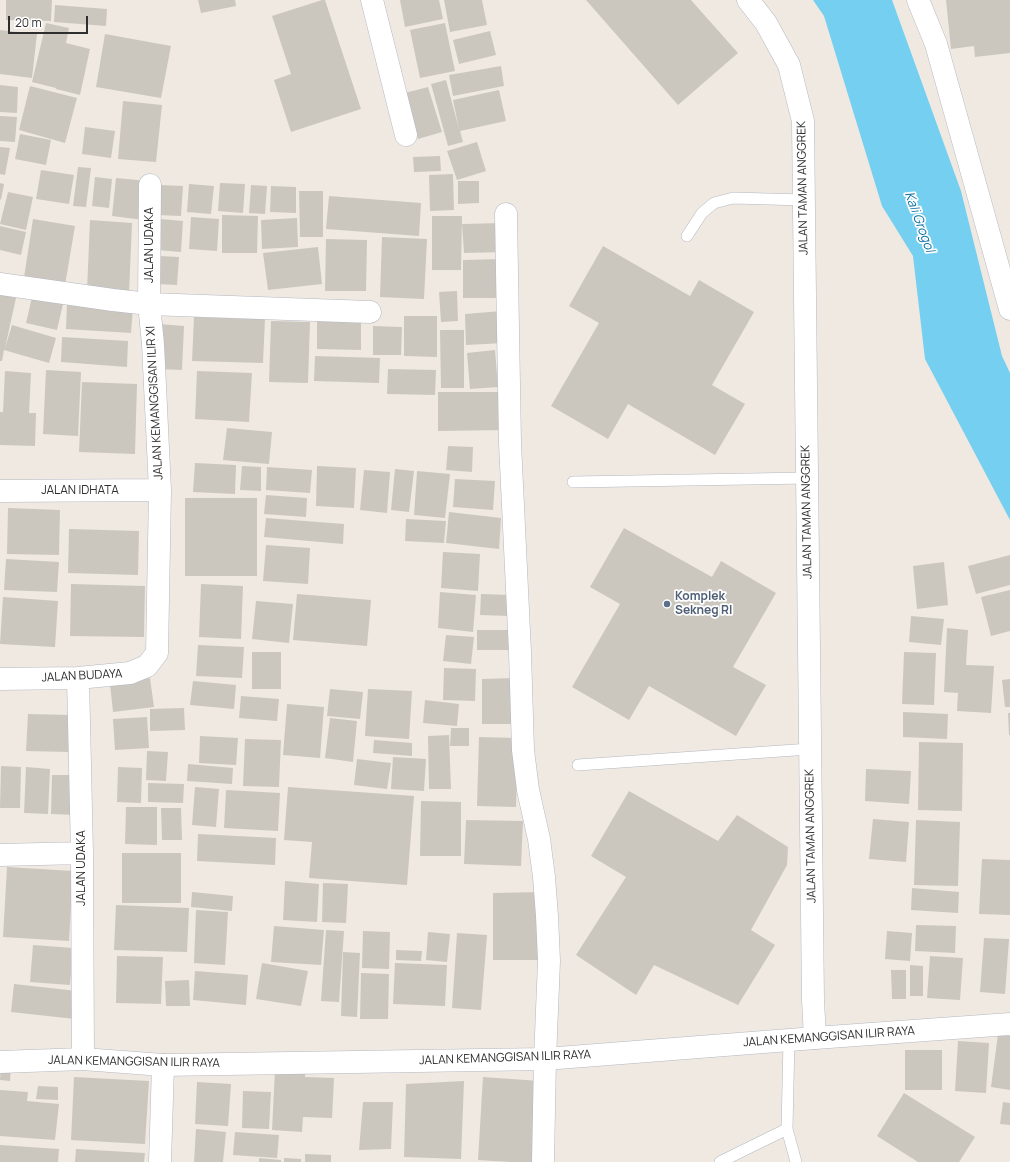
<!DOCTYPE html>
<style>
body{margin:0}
#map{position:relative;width:1010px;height:1162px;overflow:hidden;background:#efe9e1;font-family:Manrope,sans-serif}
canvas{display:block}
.scale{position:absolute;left:8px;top:16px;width:80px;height:18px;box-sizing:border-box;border:2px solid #2e2e2e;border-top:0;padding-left:5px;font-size:12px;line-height:14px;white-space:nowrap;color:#2e2e2e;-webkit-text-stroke:3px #fff;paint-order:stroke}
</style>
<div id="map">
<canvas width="1010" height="1162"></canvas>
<div class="scale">20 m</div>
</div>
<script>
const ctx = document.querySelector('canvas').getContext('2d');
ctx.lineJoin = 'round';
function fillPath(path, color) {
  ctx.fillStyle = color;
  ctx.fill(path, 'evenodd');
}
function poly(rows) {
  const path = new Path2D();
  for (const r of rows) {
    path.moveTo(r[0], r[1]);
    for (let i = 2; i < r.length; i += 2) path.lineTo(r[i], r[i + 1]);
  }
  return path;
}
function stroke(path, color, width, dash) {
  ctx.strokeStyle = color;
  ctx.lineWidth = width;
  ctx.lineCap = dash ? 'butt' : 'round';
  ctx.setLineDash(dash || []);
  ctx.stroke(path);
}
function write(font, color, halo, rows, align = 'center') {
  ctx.font = font + ' Manrope,sans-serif';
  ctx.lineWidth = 3.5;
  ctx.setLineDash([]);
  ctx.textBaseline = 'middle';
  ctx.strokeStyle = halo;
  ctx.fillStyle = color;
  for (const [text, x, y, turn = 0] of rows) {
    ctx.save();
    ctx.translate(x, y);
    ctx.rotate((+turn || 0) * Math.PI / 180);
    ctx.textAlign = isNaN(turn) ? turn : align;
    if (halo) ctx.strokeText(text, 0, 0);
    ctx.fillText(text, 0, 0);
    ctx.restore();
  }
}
const water = poly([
 [813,0,892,0,961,191,1002,356,1010,373,1010,520,925,359,913,256,882,206,824,16]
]);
const building = poly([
 [6,0,52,0,51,21,6,20],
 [198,0,235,0,236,6,201,13],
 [322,0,325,0,361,109,291,132,274,80,291,74,272,16],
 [400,0,439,0,443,19,405,27],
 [444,0,482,0,487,25,450,32],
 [586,0,691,0,738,53,678,105],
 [946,0,1010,0,1010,53,975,57,974,46,951,49],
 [55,5,107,9,106,26,54,22],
 [46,23,69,28,66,43,90,49,80,95,56,89,56,88,32,82],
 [445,23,455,71,420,78,410,30],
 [0,30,37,34,32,78,0,74],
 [490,31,496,55,459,64,453,40],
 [105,34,171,46,161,98,96,87],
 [501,66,504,86,453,96,449,75],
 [446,80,459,129,453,100,499,90,506,121,460,131,463,142,448,146,431,84],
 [0,85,18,87,17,113,0,112],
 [30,86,77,98,65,143,19,130],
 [428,87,442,132,418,139,405,93],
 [123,101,162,105,156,162,118,159],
 [0,116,17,117,15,142,0,141],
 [85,127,115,131,111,158,82,154],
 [20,134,51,140,46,165,15,159],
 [477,142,486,171,457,180,447,151],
 [0,147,10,148,5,175,0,174],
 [440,156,441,171,414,172,413,157],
 [78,167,91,168,86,207,73,206],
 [41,170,74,175,69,204,36,199],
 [453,174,454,210,430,211,429,175],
 [95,177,112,179,109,208,92,206],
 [116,178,148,181,144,220,112,216],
 [458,181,479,181,479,203,458,204],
 [0,183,4,184,1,200,0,199],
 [220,183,245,184,243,213,218,211],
 [189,184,214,186,211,214,187,212],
 [159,185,183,186,181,216,157,215],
 [251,185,267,186,265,214,249,213],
 [271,186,296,187,296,213,270,212],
 [299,191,323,191,323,237,300,237],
 [8,192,33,197,26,230,0,224],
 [329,196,421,203,419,236,326,229],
 [222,215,258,216,257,253,222,253],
 [432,216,462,216,461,270,432,270],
 [191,217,219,219,217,251,189,249],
 [297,218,298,247,262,249,261,220],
 [33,219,75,226,64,291,23,284],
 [160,219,183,221,181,252,157,250],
 [90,220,132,223,129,293,87,291],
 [503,223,504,252,464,253,462,224],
 [0,226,26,232,21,255,0,250],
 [382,237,427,239,424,299,380,297],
 [326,239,367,240,366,291,325,291],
 [603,246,690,296,699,280,754,312,712,385,745,404,715,455,628,404,608,439,551,406,599,323,569,306],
 [318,247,322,284,268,290,263,253],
 [159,256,179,257,177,285,157,284],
 [503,259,503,298,463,298,463,260],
 [457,291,458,321,441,322,439,292],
 [0,294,16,298,5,348,12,325,56,338,49,363,4,350,2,361,0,361],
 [32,297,63,304,57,330,26,323],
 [67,303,133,307,131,333,66,329],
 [502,311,504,343,466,345,465,314],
 [404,316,437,316,437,357,404,356],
 [194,317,265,319,263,363,192,361],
 [317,317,361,318,361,350,317,349],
 [271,321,310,322,308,383,269,382],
 [159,324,184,326,182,370,158,369],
 [373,326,402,327,401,355,373,355],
 [440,330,464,330,464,388,441,388],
 [62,337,128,341,127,367,61,362],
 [495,350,498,387,470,389,467,353],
 [315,356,380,358,379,383,314,381],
 [388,369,436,370,435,395,387,394],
 [46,370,81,372,78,436,43,434],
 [5,371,31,373,29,413,36,413,35,446,0,445,0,412,3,412],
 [197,371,252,373,249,422,195,419],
 [82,382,137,384,135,454,79,452],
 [438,392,504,392,504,430,438,431],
 [227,428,272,432,269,464,223,460],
 [448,446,473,447,472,472,446,470],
 [195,463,236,465,235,494,193,492],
 [242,466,261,467,261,491,240,490],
 [317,466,356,468,354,508,316,506],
 [267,467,312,470,310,493,266,490],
 [395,469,414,471,409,512,391,510],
 [364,470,390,472,387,513,360,510],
 [417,471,450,474,445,518,414,515],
 [455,479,495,481,493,510,453,507],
 [266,495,307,498,306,517,264,514],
 [185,498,257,498,257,576,185,576],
 [8,508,60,510,59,555,7,554],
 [449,512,501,518,499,549,446,543],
 [266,518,344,524,343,544,264,537],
 [406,519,446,521,444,543,405,541],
 [624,528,712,577,721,561,776,593,733,667,766,685,736,736,649,686,629,720,572,687,620,604,590,587],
 [69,529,139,531,138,575,68,573],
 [266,545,310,548,308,584,263,581],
 [443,552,480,554,478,591,441,588],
 [1010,555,1010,585,976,594,968,566],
 [6,559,59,562,57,592,4,590],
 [944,562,948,605,917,609,913,566],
 [71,584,145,586,144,637,70,636],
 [201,584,243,586,241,639,199,637],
 [1010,590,1010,631,991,636,981,597],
 [440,592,476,595,473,632,438,628],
 [297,594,371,600,367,646,293,640],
 [481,594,510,595,509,616,480,615],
 [3,597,58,601,55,647,0,644],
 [256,601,293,604,289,643,252,639],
 [911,616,944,619,941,645,909,642],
 [947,628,968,630,966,665,994,666,991,713,957,711,958,693,944,692],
 [477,630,514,630,514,650,477,650],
 [446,635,474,637,471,664,443,661],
 [198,645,244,647,242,678,196,676],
 [252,652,281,652,281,689,252,689],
 [904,652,936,653,934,705,902,704],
 [444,668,476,669,475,701,443,700],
 [150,678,154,707,113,712,110,684],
 [515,678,515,724,482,724,482,679],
 [1010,679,1010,707,1005,707,1002,680],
 [193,681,236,685,234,709,190,705],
 [330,689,363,692,360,719,327,716],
 [368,689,412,691,409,739,365,736],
 [241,696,279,699,277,721,239,718],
 [425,700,459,704,457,726,423,723],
 [287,704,324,707,320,758,283,755],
 [184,708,185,730,150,731,150,709],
 [903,712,948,714,947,739,903,737],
 [1008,713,1010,713,1010,735,1009,735],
 [28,714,70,715,69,752,26,751],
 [147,717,149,748,115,750,113,719],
 [330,718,357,721,353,762,325,758],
 [451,728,469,728,469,746,450,746],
 [449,735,451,789,429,789,428,736],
 [200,736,238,738,236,765,199,763],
 [479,737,518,738,516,807,477,806],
 [245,739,281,740,279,787,243,786],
 [374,740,412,743,412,756,373,753],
 [919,742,963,743,962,811,918,810],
 [147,751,168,752,166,781,146,780],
 [393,757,426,759,424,791,391,789],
 [357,759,391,763,387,789,354,785],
 [188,764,233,768,232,784,187,781],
 [1,766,21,767,20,808,0,808],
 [26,767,50,769,48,814,24,813],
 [118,767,142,768,141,803,117,802],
 [866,769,911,771,909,804,865,801],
 [52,775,78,775,77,815,51,814],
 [148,783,184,784,183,803,148,802],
 [195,787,219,789,216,827,192,825],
 [288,787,414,796,407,885,309,878,312,842,284,840],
 [226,790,280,793,278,831,224,828],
 [629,791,718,841,737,815,788,847,787,865,751,930,775,945,738,1005,654,965,636,995,576,955,626,877,591,856],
 [421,801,461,802,461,856,420,856],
 [126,807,157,807,157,845,125,844],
 [161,808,181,808,182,840,162,840],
 [873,819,909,822,906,862,869,859],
 [466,820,523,821,521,866,464,864],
 [916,820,960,822,958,886,914,885],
 [198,834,276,838,275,865,197,861],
 [122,853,181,853,181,903,122,903],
 [982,859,1010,860,1010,915,979,914],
 [7,867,73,871,69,941,3,937],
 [285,881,319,884,317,922,283,920],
 [323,883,348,884,346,923,322,922],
 [912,888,959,892,958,913,911,910],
 [192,892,233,896,232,911,191,907],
 [542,892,543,960,493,960,493,893],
 [116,905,189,908,187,952,114,950],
 [196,910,228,912,225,965,194,963],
 [916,925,956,926,955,953,915,951],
 [274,926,324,930,321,965,271,962],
 [326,930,344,931,339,1002,321,1001],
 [363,931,390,932,389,969,362,968],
 [887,931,912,933,910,961,885,959],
 [428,932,450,934,447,962,426,960],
 [457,933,487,935,481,1010,452,1008],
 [984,938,1009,939,1005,994,980,992],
 [33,945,73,948,70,985,30,982],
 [396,950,422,951,421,961,396,960],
 [343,952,360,953,357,1017,341,1016],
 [117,956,163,957,161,1004,116,1003],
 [930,956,963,958,960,1000,927,998],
 [262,963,308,971,301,1006,256,999],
 [395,963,447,965,445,1006,393,1004],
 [910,965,923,966,923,996,910,996],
 [891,970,906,970,906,999,892,999],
 [195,971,248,975,246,1005,193,1000],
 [361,973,389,974,388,1019,360,1019],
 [189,980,190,1006,166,1006,165,981],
 [14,984,77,991,75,1019,11,1012],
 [998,1034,1010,1036,1010,1090,991,1087],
 [958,1041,989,1043,986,1093,955,1091],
 [905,1050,942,1050,942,1090,905,1090],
 [1,1066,11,1066,10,1081,0,1080],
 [275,1070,305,1072,305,1077,334,1078,332,1118,303,1117,302,1132,272,1130],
 [74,1077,149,1081,145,1144,71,1140],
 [483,1077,540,1081,534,1162,511,1162,478,1160],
 [464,1081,461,1159,404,1157,406,1084],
 [197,1082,231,1084,228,1126,195,1124],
 [38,1086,58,1087,58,1100,36,1099],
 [0,1090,28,1092,27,1101,59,1104,55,1140,0,1136],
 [243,1091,271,1092,269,1129,242,1128],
 [904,1093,975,1137,959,1162,918,1162,877,1136],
 [363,1102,393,1102,391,1149,359,1150],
 [1003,1102,1010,1103,1010,1125,1000,1124],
 [196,1129,226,1132,223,1162,194,1162],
 [235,1132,279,1135,277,1158,233,1155],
 [0,1145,59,1149,58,1162,0,1162],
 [76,1149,145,1153,144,1162,75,1162],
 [305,1154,331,1155,331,1162,305,1162],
 [259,1158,281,1160,281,1162,259,1162],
 [284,1158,301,1159,301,1162,284,1162]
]);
const lane = poly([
 [687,236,702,213,714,203,733,198,804,200],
 [573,482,807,478],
 [578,765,810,749],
 [787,1129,789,1040],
 [720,1162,787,1129,796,1162]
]);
const street = poly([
 [372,0,406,135],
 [748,0,766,23,789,65,803,121,813,1000,815,1038],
 [918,0,936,44,1010,309],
 [506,214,510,443,520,652,523,750,528,790,539,839,544,877,547,916,549,961,545,1059,543,1162],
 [0,284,113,300,149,304,370,312],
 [0,491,160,490],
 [78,678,82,853,83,1059],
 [0,679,78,678,130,673,147,666,157,653,160,490,153,344,149,304,150,185],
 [0,855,82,853],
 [160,1162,163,1065]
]);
const secondary = poly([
 [0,1062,83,1059,163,1065,545,1059,815,1038,1010,1024]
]);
const markers = [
 [667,604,4,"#5c6f8a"]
];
const streetNames = [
 ["JALAN TAMAN ANGGREK",803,188,-91],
 ["JALAN UDAKA",150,245,-90],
 ["JALAN KEMANGGISAN ILIR XI",155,403,-93],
 ["JALAN IDHATA",80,491],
 ["JALAN TAMAN ANGGREK",807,512,-91],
 ["JALAN BUDAYA",82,676,-3],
 ["JALAN TAMAN ANGGREK",811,836,-91],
 ["JALAN UDAKA",82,868,-90],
 ["JALAN KEMANGGISAN ILIR RAYA",829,1037,-4],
 ["JALAN KEMANGGISAN ILIR RAYA",505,1058,-2],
 ["JALAN KEMANGGISAN ILIR RAYA",134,1062,1]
];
const serviceNames = [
 ["Komplek",675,597],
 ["Sekneg RI",675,611]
];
const waterNames = [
 ["Kali Grogol",919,222,70]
];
fillPath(water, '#75cff0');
fillPath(building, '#cbc7bf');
stroke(lane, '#b4b7c1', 12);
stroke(street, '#b4b7c1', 23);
stroke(secondary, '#b4b7c1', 23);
stroke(lane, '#fff', 11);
stroke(street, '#fff', 22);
stroke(secondary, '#fff', 22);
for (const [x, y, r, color] of markers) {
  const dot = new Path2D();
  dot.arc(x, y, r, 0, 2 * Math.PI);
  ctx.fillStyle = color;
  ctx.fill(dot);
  stroke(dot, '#fff', 1.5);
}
write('12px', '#2e2e2e', '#fff', streetNames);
write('bold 12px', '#4e5e75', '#fff', serviceNames, 'left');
write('italic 13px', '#0d6fa3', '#fff', waterNames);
</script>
